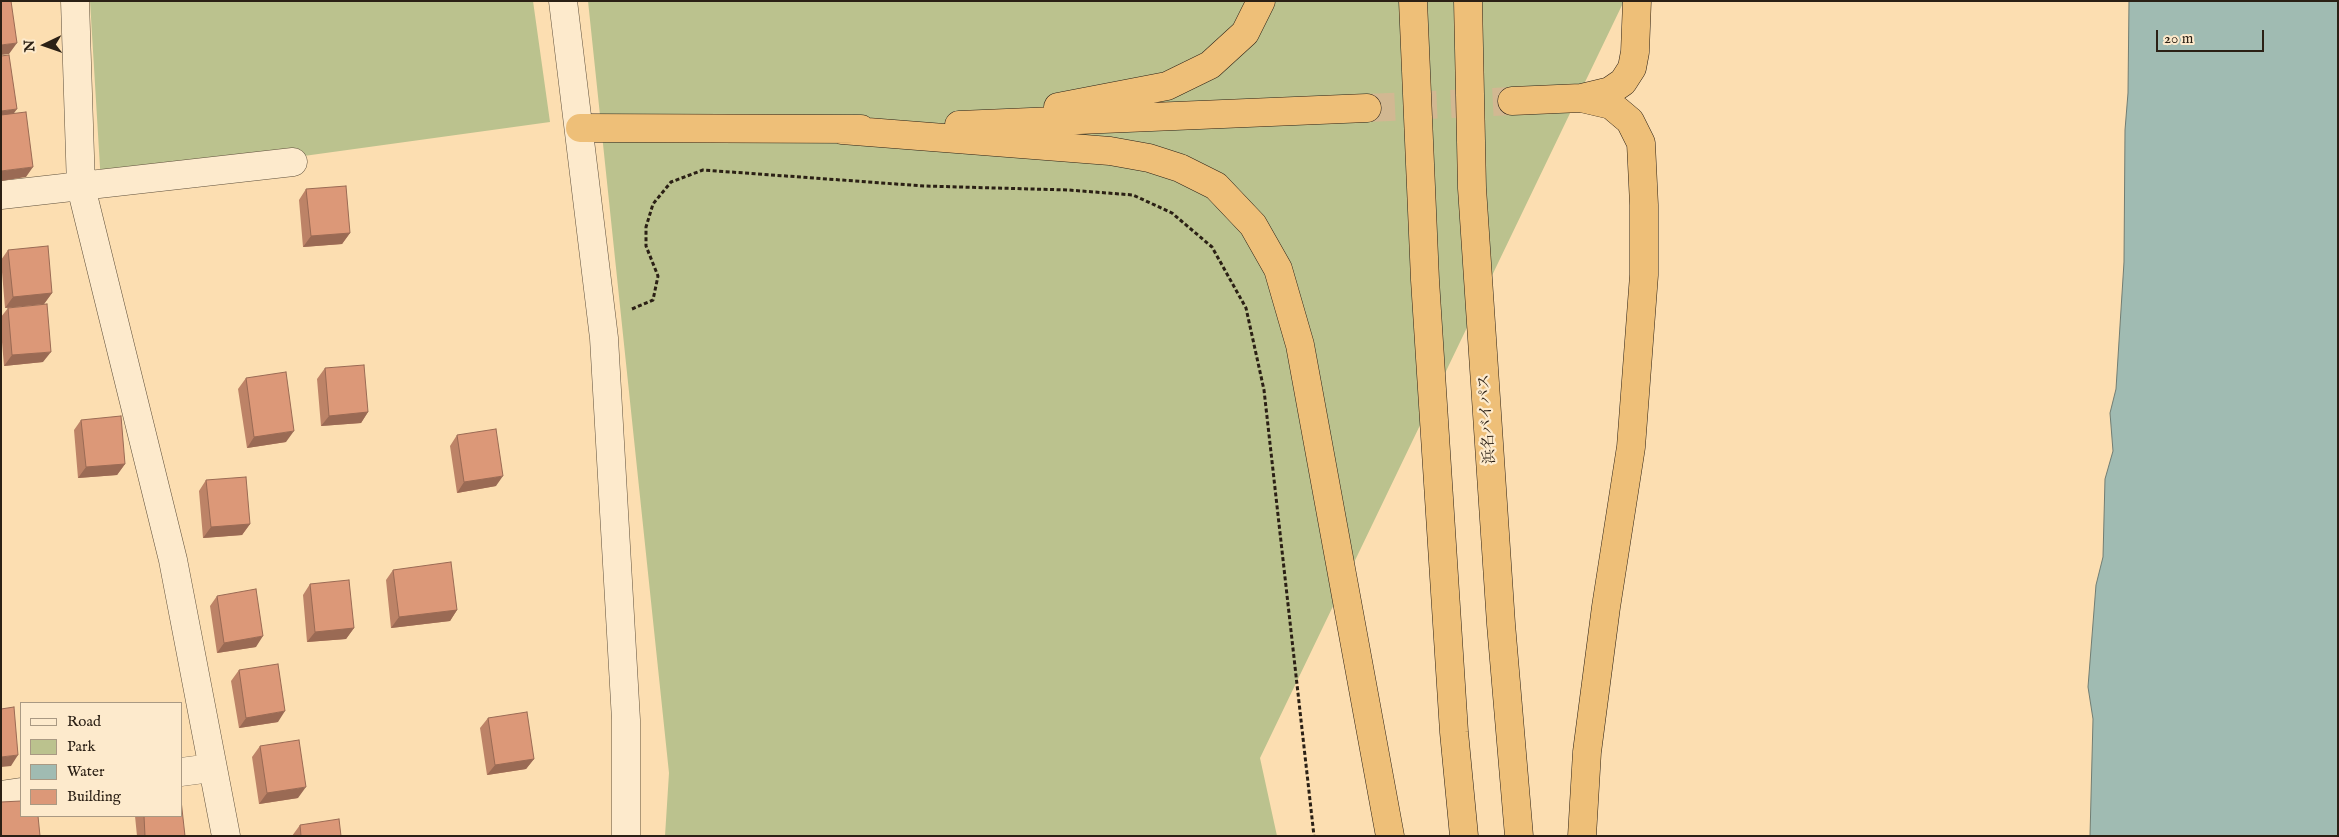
<!DOCTYPE html>
<meta charset="utf-8">
<style>
body{margin:0}
#map{position:relative;width:2339px;height:837px;overflow:hidden;background:#fcdeb1;font-family:"IM FELL English",serif}
canvas{display:block}
.frame{position:absolute;inset:0;border:2px solid #2b2015;pointer-events:none}
.legend{position:absolute;left:20px;top:702px;width:162px;height:115px;box-sizing:border-box;background:#fdeacc;border:1px solid #a99983;margin:0;padding:6px 9px;list-style:none;font-size:15px;color:#2b2015}
.legend li{display:flex;align-items:center;gap:10px;height:25px}
.legend b{width:25px;border:1px solid #a99983}
.north{position:absolute;left:20px;top:20px;width:50px;height:50px;-webkit-text-stroke:4px #fdeacc;paint-order:stroke;rotate:267deg;font-size:14px;font-weight:700;line-height:20px;text-align:center;color:#2b2015}
.north::after{content:'';display:block;margin:auto;width:18px;height:22px;background:#2b2015;clip-path:polygon(50% 0,100% 100%,50% 72%,0 100%)}
.scale{position:absolute;left:2156px;top:30px;width:108px;height:22px;box-sizing:border-box;border:2px solid #2b2015;border-top:0;padding-left:6px;font-size:15px;line-height:18px;white-space:nowrap;color:#2b2015;-webkit-text-stroke:4px #fdeacc;paint-order:stroke}
</style>
<div id="map">
<canvas width="2339" height="837"></canvas>
<div class="frame"></div>
<ul class="legend">
<li><b style="height:6px;background:#fdeacc"></b>Road</li>
<li><b style="height:14px;background:#bbc28e"></b>Park</li>
<li><b style="height:14px;background:#a0bbb2"></b>Water</li>
<li><b style="height:14px;background:#dc9878"></b>Building</li>
</ul>
<div class="north">N</div>
<div class="scale">20 m</div>
</div>
<script>
const ctx = document.querySelector('canvas').getContext('2d');
ctx.lineJoin = 'round';
function fillPath(path, color) {
  ctx.fillStyle = color;
  ctx.fill(path, 'evenodd');
}
function poly(rows) {
  const path = new Path2D();
  for (const r of rows) {
    path.moveTo(r[0], r[1]);
    for (let i = 2; i < r.length; i += 2) path.lineTo(r[i], r[i + 1]);
  }
  return path;
}
function stroke(path, color, width, dash) {
  ctx.strokeStyle = color;
  ctx.lineWidth = width;
  ctx.lineCap = dash ? 'butt' : 'round';
  ctx.setLineDash(dash || []);
  ctx.stroke(path);
}
function write(font, color, halo, rows, align = 'center') {
  ctx.font = font + ' "IM FELL English","Noto Serif JP",serif';
  ctx.lineWidth = 4.5;
  ctx.setLineDash([]);
  ctx.textBaseline = 'middle';
  ctx.strokeStyle = halo;
  ctx.fillStyle = color;
  for (const [text, x, y, turn = 0] of rows) {
    ctx.save();
    ctx.translate(x, y);
    ctx.rotate((+turn || 0) * Math.PI / 180);
    ctx.textAlign = isNaN(turn) ? turn : align;
    if (halo) ctx.strokeText(text, 0, 0);
    ctx.fillText(text, 0, 0);
    ctx.restore();
  }
}
const green = poly([
 [90,1,533,1,550,122,101,184],
 [588,1,1624,1,1260,758,1277,836,665,836,669,773]
]);
const water = poly([
 [2129,1,2338,1,2338,836,2090,836,2093,719,2088,687,2096,585,2103,557,2105,479,2113,451,2110,413,2116,389,2124,262,2125,130,2128,93,2129,1]
]);
const motorwayTunnel = poly([
 [1367,108,1512,101]
]);
const path = poly([
 [632,309,653,300,658,276,646,246,646,227,653,204,671,182,703,170,924,186,1068,190,1133,195,1172,213,1212,247,1246,308,1264,390,1314,836]
]);
const minor = poly([
 [75,1,81,187,173,560,226,836],
 [1,195,293,162],
 [181,772,211,768],
 [1,795,21,792]
]);
const tertiary = poly([
 [563,1,604,338,626,720,626,836]
]);
const motorway = poly([
 [1413,1,1425,280,1454,732,1464,836],
 [1468,1,1472,188,1501,624,1519,836],
 [1581,98,1611,105,1630,121,1641,143,1644,205,1644,275,1631,447,1606,607,1587,752,1582,836],
 [1512,101,1581,98,1610,91,1623,82,1632,68,1635,52,1637,1],
 [1058,107,1167,86,1210,65,1245,33,1261,1],
 [959,125,1367,108],
 [580,128,861,129],
 [842,130,1110,151,1149,158,1180,168,1216,186,1253,225,1278,269,1300,345,1390,836]
]);
const wall = poly([
 [306,189,350,233,342,244,303,247,299,200],
 [8,250,52,293,44,304,5,308,1,260],
 [8,308,43,362,4,366,1,330,1,317],
 [325,368,368,412,361,423,321,426,317,379],
 [246,378,286,442,247,448,238,389],
 [81,420,125,464,117,475,78,478,74,430],
 [457,435,496,486,457,493,450,446],
 [206,480,250,524,242,535,203,538,199,491],
 [393,570,457,610,450,621,391,628,386,580],
 [310,584,354,628,346,639,307,642,303,595],
 [217,596,256,647,217,653,210,606],
 [239,670,278,722,239,728,231,681],
 [488,718,534,759,526,769,487,775,480,728],
 [260,746,298,798,259,804,252,757],
 [135,816,181,816,185,836,137,836],
 [300,825,341,836,292,836]
]);
const shadedWall = poly([
 [17,43,9,54,1,55,1,45],
 [17,109,9,120,1,121,1,111],
 [33,167,26,177,1,181,1,171],
 [350,233,342,244,303,247,311,236],
 [52,293,44,304,5,308,13,297],
 [51,352,43,362,4,366,12,355],
 [368,412,361,423,321,426,329,416],
 [294,431,286,442,247,448,254,437],
 [125,464,117,475,78,478,86,467],
 [503,476,496,486,457,493,464,482],
 [250,524,242,535,203,538,211,527],
 [457,610,450,621,391,628,399,617],
 [354,628,346,639,307,642,315,632],
 [263,636,256,647,217,653,224,643],
 [285,711,278,722,239,728,246,718],
 [18,755,11,766,1,767,1,757],
 [534,759,526,769,487,775,495,765],
 [306,787,298,798,259,804,267,793]
]);
const building = poly([
 [1,1,11,1,17,43,1,45,1,1],
 [9,55,17,109,1,111,1,56,9,55],
 [26,112,33,167,1,171,1,115,26,112],
 [346,186,350,233,311,236,306,189,346,186],
 [48,246,52,293,13,297,8,250,48,246],
 [47,304,51,352,12,355,8,308,47,304],
 [364,365,368,412,329,416,325,368,364,365],
 [286,372,294,431,254,437,246,378,286,372],
 [121,416,125,464,86,467,81,420,121,416],
 [496,429,503,476,464,482,457,435,496,429],
 [246,477,250,524,211,527,206,480,246,477],
 [451,562,457,610,399,617,393,570,451,562],
 [349,580,354,628,315,632,310,584,349,580],
 [256,589,263,636,224,643,217,596,256,589],
 [278,664,285,711,246,718,239,670,278,664],
 [14,707,18,755,1,757,1,709,14,707],
 [527,712,534,759,495,765,488,718,527,712],
 [299,740,306,787,267,793,260,746,299,740],
 [181,800,185,836,145,836,144,816,181,816,181,800],
 [21,801,21,816,38,816,40,836,1,836,1,802,21,801],
 [339,819,341,836,301,836,300,825,339,819]
]);
const streetNames = [
 ["浜名バイパス",1488,419,-94]
];
fillPath(green, '#bbc28e');
fillPath(water, '#a0bbb2');
stroke(water, '#717d73', 1);
stroke(motorwayTunnel, '#d2b892', 28, [28, 14]);
stroke(minor, '#5f503c', 29);
stroke(tertiary, '#5f503c', 29);
stroke(motorway, '#2b2015', 29);
stroke(path, '#2b2015', 3, [4, 2.5]);
stroke(minor, '#fdeacc', 28);
stroke(tertiary, '#fdeacc', 28);
stroke(motorway, '#eebf78', 28);
fillPath(wall, '#bd8367');
fillPath(shadedWall, '#9a6a54');
fillPath(building, '#dc9878');
stroke(building, '#9a6a54', 1);
write('15px', '#2b2015', '#fdeacc', streetNames);
</script>
